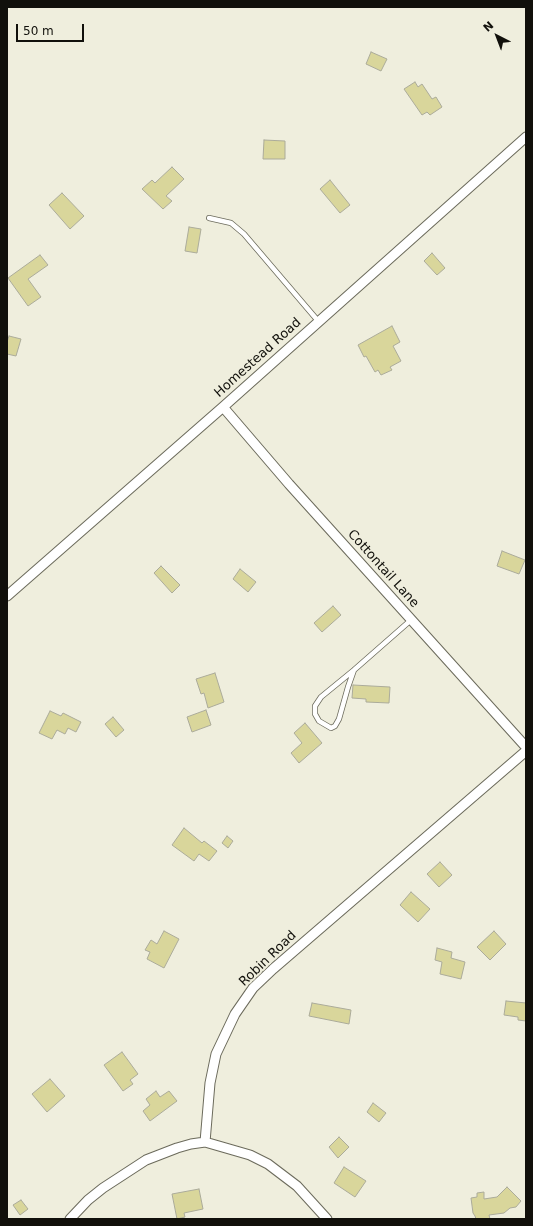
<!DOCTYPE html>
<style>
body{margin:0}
#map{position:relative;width:533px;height:1226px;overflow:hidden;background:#efeedd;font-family:"DejaVu Sans",sans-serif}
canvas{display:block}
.frame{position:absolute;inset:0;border:8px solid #11100b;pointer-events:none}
.north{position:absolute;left:477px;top:16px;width:40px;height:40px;-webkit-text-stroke:3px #efeedd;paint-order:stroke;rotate:318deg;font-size:11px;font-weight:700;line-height:16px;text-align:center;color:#11100b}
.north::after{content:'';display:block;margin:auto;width:14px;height:18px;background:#11100b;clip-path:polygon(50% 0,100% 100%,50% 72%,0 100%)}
.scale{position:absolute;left:16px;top:24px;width:68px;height:18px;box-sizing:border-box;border:2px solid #11100b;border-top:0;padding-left:5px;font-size:12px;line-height:14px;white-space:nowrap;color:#11100b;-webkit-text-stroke:3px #efeedd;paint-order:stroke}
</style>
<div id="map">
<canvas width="533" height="1226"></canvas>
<div class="frame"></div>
<div class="north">N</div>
<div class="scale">50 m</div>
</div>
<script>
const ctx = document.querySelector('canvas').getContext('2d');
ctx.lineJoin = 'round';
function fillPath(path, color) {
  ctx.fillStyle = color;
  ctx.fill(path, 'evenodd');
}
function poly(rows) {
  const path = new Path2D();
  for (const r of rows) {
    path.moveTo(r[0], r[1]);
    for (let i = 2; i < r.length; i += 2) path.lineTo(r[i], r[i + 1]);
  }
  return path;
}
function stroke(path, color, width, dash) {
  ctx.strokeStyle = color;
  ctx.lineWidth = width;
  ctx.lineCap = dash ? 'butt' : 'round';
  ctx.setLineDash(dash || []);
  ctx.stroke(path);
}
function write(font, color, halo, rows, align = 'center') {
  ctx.font = font + ' "DejaVu Sans",sans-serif';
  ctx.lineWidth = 4;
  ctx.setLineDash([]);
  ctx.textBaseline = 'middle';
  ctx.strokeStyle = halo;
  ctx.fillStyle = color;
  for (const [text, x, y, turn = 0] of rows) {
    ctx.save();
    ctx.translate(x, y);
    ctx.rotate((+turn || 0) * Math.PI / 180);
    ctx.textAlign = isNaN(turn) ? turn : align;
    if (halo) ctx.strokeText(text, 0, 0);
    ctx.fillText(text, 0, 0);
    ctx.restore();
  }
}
const building = poly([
 [371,52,387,59,381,71,366,64,371,52],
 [415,82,418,87,422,84,432,99,436,97,442,107,430,115,427,112,422,115,404,89,415,82],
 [264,140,285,141,285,159,263,159,264,140],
 [172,167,184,179,166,196,172,201,163,209,142,189,152,180,155,183,172,167],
 [330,180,350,205,340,213,320,189,330,180],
 [62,193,84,216,70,229,49,205,62,193],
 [189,227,201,229,197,253,185,251,189,227],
 [432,253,445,268,437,275,424,261,432,253],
 [40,255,48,265,28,279,41,297,28,306,8,278,40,255],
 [392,326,400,342,393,346,401,361,390,367,392,370,381,375,378,370,375,372,366,356,364,357,358,345,392,326],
 [9,336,21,339,16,356,7,354,7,342,9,336],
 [502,551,525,560,519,574,497,566,502,551],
 [161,566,180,585,172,593,154,573,161,566],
 [240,569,256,582,248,592,233,579,240,569],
 [333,606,341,615,322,632,314,623,333,606],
 [215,673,224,702,208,708,204,693,201,694,196,679,215,673],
 [353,685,390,687,389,703,366,702,366,699,352,698,353,685],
 [206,710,211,725,192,732,187,717,206,710],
 [50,711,61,716,63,713,81,722,76,732,68,728,65,734,57,730,52,739,39,733,50,711],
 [113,717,124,730,116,737,105,724,113,717],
 [305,723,322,743,299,763,291,753,302,743,294,733,305,723],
 [184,828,202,843,204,841,217,851,209,861,199,854,194,861,172,845,184,828],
 [227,836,233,841,228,848,222,843,227,836],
 [440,862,452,875,439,887,427,874,440,862],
 [411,892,430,909,418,922,400,905,411,892],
 [164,931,179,939,164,968,147,959,150,952,145,950,151,940,157,944,164,931],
 [494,931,506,944,490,960,477,947,494,931],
 [437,948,452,952,451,958,465,962,461,979,440,974,442,962,435,960,437,948],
 [506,1001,526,1003,526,1021,518,1020,518,1017,504,1015,506,1001],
 [312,1003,351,1010,349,1024,309,1016,312,1003],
 [122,1052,138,1074,130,1080,133,1084,123,1091,104,1065,122,1052],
 [50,1079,65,1096,47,1112,32,1094,50,1079],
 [156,1091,160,1097,169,1091,177,1101,150,1121,143,1111,150,1105,146,1099,156,1091],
 [373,1103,386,1113,379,1122,367,1112,373,1103],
 [339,1137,349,1147,338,1158,329,1147,339,1137],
 [344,1167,366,1181,355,1197,334,1183,344,1167],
 [507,1187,521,1201,516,1207,510,1208,504,1213,489,1215,490,1219,476,1219,475,1216,473,1213,471,1198,477,1197,477,1193,484,1192,484,1199,497,1197,507,1187],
 [199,1189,203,1209,184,1213,185,1217,177,1219,172,1194,199,1189],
 [21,1200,28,1209,20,1215,13,1205,21,1200]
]);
const service = poly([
 [209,218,231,223,244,234,319,322],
 [354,670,348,687,339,719,335,726,331,728,319,721,315,714,315,706,321,697,354,670,411,620]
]);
const minor = poly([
 [223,407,289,484,526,747],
 [7,596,223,407,526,137],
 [205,1142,250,1155,268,1164,297,1186,327,1219],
 [70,1219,88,1200,103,1188,146,1160,177,1148,191,1144,205,1142,210,1083,216,1054,235,1014,253,988,273,969,526,751]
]);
const streetNames = [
 ["Homestead Road",258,358,-42],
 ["Cottontail Lane",383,569,48],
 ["Robin Road",268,959,-44]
];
fillPath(building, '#d9d69b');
stroke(building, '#abab9a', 1);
stroke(service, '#6b6a5b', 6);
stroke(minor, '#6b6a5b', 11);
stroke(service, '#fff', 4.5);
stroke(minor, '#fff', 9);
write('13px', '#11100b', '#efeedd', streetNames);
</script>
